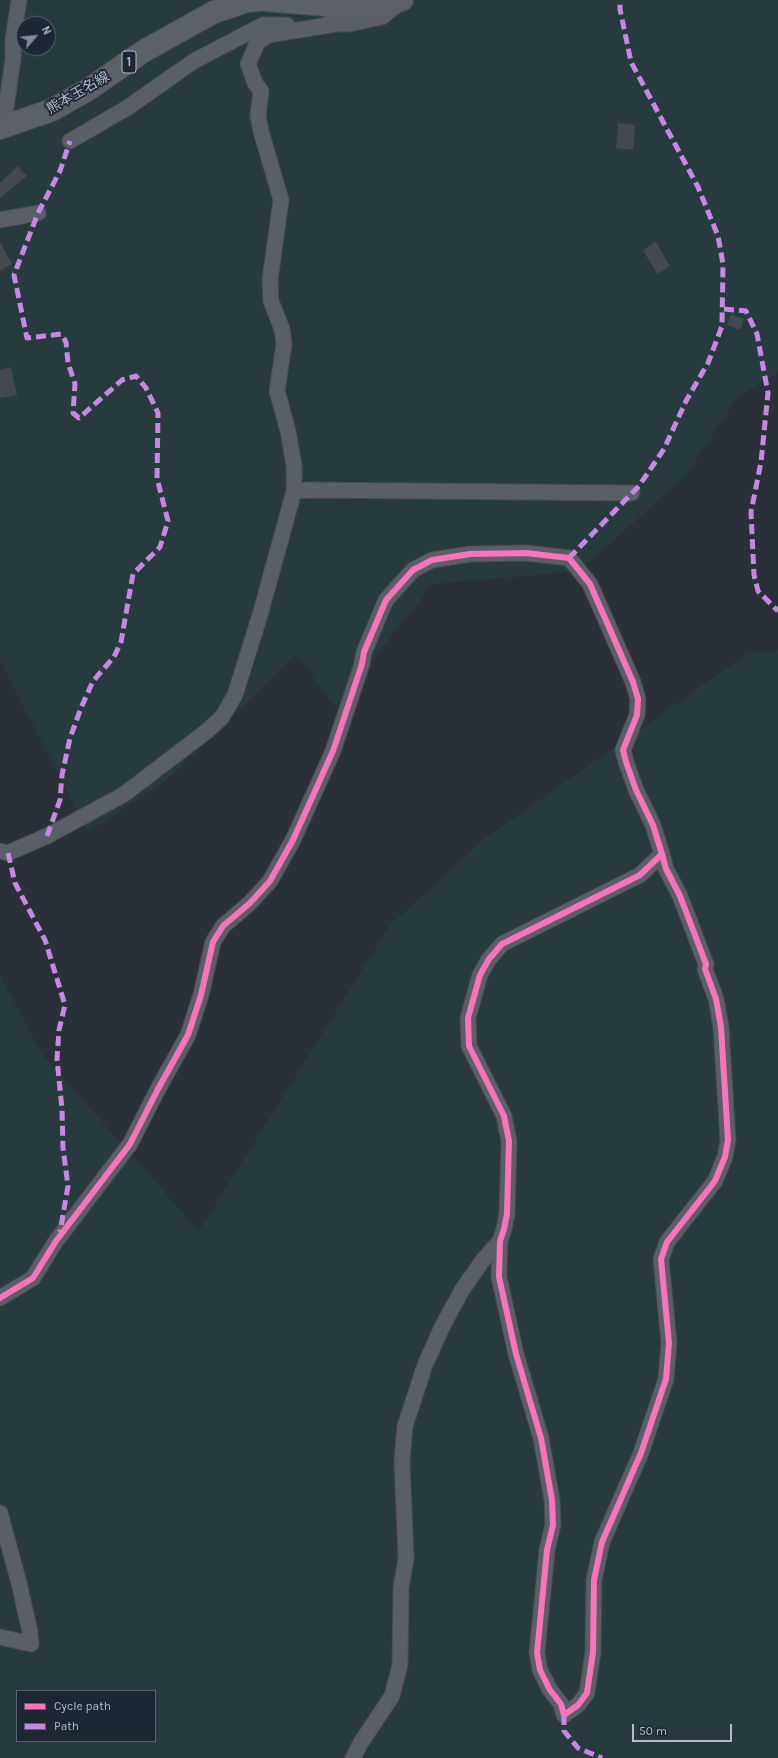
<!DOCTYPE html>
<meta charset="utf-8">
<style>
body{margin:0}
#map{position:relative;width:778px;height:1758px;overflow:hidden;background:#2a3038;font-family:Karla,sans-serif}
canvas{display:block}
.legend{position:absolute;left:16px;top:1690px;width:140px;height:52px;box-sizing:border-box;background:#1d2633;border:1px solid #59626f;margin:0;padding:5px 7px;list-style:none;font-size:12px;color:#b4bcc9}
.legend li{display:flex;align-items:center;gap:8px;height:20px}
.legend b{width:20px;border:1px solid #59626f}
.north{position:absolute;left:16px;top:16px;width:40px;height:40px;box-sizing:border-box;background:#1d2633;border:1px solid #59626f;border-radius:50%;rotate:62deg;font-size:11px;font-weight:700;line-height:16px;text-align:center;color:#b4bcc9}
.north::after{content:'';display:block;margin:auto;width:14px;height:18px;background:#848b96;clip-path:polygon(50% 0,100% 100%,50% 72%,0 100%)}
.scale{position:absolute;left:632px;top:1724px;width:100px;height:18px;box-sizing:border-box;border:2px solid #b4bcc9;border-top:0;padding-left:5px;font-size:12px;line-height:14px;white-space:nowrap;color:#b4bcc9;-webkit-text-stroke:3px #1d2633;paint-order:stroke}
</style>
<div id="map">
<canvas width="778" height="1758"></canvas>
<ul class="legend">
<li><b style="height:5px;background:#fb73b8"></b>Cycle path</li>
<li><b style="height:5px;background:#c787e3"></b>Path</li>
</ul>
<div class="north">N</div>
<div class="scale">50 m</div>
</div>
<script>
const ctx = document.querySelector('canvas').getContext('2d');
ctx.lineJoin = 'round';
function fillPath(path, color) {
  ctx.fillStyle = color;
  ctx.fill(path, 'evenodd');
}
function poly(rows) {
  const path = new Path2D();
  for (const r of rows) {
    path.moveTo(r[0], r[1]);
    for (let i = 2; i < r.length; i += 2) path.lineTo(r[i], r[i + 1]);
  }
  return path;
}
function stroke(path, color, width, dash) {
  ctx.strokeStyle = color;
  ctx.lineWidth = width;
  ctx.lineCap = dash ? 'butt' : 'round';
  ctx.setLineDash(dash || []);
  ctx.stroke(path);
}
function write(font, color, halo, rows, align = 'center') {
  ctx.font = font + ' Karla,"Noto Sans JP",sans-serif';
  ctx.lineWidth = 3.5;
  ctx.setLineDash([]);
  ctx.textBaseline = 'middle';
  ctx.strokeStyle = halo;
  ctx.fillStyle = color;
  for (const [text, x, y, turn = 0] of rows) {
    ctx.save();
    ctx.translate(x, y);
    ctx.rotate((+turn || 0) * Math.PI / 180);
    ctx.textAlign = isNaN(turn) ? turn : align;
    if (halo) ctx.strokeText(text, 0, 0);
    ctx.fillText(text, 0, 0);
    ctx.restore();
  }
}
const green = poly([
 [0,0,778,0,778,373,739,396,687,474,580,571,433,584,335,707,296,654,167,780,88,832,0,661],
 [24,24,48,24,48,48,24,48],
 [778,650,778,1758,0,1758,0,976,43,1055,199,1231,390,925,484,839,747,654],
 [17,1691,155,1691,155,1741,17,1741]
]);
const building = poly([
 [618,123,635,125,633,150,616,148],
 [18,166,27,176,0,198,0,183],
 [0,242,12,264,0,271],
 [656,242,670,266,657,274,643,250],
 [731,314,744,319,740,330,727,325],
 [11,367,17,395,0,398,0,370]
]);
const minor = poly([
 [327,24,349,24,382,17,390,10,401,3],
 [0,118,6,108,13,59,13,39,19,0],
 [70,141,127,108,194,61,263,25,287,25],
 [0,220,38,213],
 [294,491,310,490,632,493],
 [0,851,8,853,47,836,123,795,207,731,222,717,235,695,260,615,294,491,294,466,288,431,277,391,284,344,282,329,271,301,270,280,281,200,261,131,258,116,261,91,255,83,248,64,257,43,268,35,336,24],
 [0,1298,33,1278,56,1241,130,1144,158,1089,188,1035,201,995,213,942,223,926,250,903,270,881,293,840,333,751,362,664,364,652,386,600,413,570,432,560,470,554,526,553,569,558,590,584,633,682,638,699,637,715,623,750,626,762,636,790,653,825,662,854,666,869,680,896,706,964,705,969,716,999,721,1027,728,1140,725,1157,715,1181,667,1242,661,1259,669,1343,666,1379,641,1453,602,1542,594,1580,593,1652,587,1693,578,1705,564,1715,561,1704,550,1690,540,1670,537,1653,547,1550,553,1525,552,1500,541,1438,516,1354,499,1277,500,1241,504,1229,507,1214,509,1141,504,1116,469,1046,468,1018,480,975,489,959,502,944,640,875,662,854],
 [0,1513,19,1583,30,1632,31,1644,0,1637],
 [353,1758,360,1744,392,1696,400,1665,401,1588,406,1558,402,1461,405,1426,425,1365,442,1327,462,1290,483,1260,500,1241]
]);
const primary = poly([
 [265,0,363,8,402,0],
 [0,128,52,110,89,89,144,51,214,12,247,1,260,0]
]);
const quiet = poly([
 [724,309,746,311,757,334,768,393,761,462,751,512,754,575,758,591,778,611],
 [569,558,639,486,664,449,686,401,708,363,722,326,723,264,718,236,698,187,631,62,620,9,620,0],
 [47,836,60,800,62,775,70,738,81,708,93,681,114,657,121,642,133,574,160,547,168,521,157,478,158,413,146,388,136,376,122,380,79,418,73,413,75,384,68,363,66,342,61,334,27,338,14,275,38,213,60,171,70,141],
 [8,853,15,883,45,940,65,1005,59,1030,57,1059,62,1109,63,1148,68,1186,60,1232],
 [564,1715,564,1731,578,1748,602,1758]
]);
const cycleway = poly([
 [0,1298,33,1278,56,1241,130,1144,158,1089,188,1035,201,995,213,942,223,926,250,903,270,881,293,840,333,751,362,664,364,652,386,600,413,570,432,560,470,554,526,553,569,558,590,584,633,682,638,699,637,715,623,750,626,762,636,790,653,825,662,854,666,869,680,896,706,964,705,969,716,999,721,1027,728,1140,725,1157,715,1181,667,1242,661,1259,669,1343,666,1379,641,1453,602,1542,594,1580,593,1652,587,1693,578,1705,564,1715,561,1704,550,1690,540,1670,537,1653,547,1550,553,1525,552,1500,541,1438,516,1354,499,1277,500,1241,504,1229,507,1214,509,1141,504,1116,469,1046,468,1018,480,975,489,959,502,944,640,875,662,854]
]);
const shields = [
 [129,62,14]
];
const shieldNames = [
 ["1",129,62]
];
const streetNames = [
 ["熊本玉名線",78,93,-30]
];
fillPath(green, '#273a3e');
fillPath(building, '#444950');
stroke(minor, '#484c53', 17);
stroke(primary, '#484c55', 24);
stroke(minor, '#5a5e66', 15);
stroke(primary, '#5c6168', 22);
stroke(quiet, '#c787e3', 5, [10, 5]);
stroke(cycleway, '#fb73b8', 6);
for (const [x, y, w] of shields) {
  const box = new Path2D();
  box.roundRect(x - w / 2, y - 11, w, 22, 3);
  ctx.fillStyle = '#1d2633';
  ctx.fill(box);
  stroke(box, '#b4bcc9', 1);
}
write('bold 13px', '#b4bcc9', null, shieldNames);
write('14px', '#b4bcc9', '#1d2633', streetNames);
</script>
